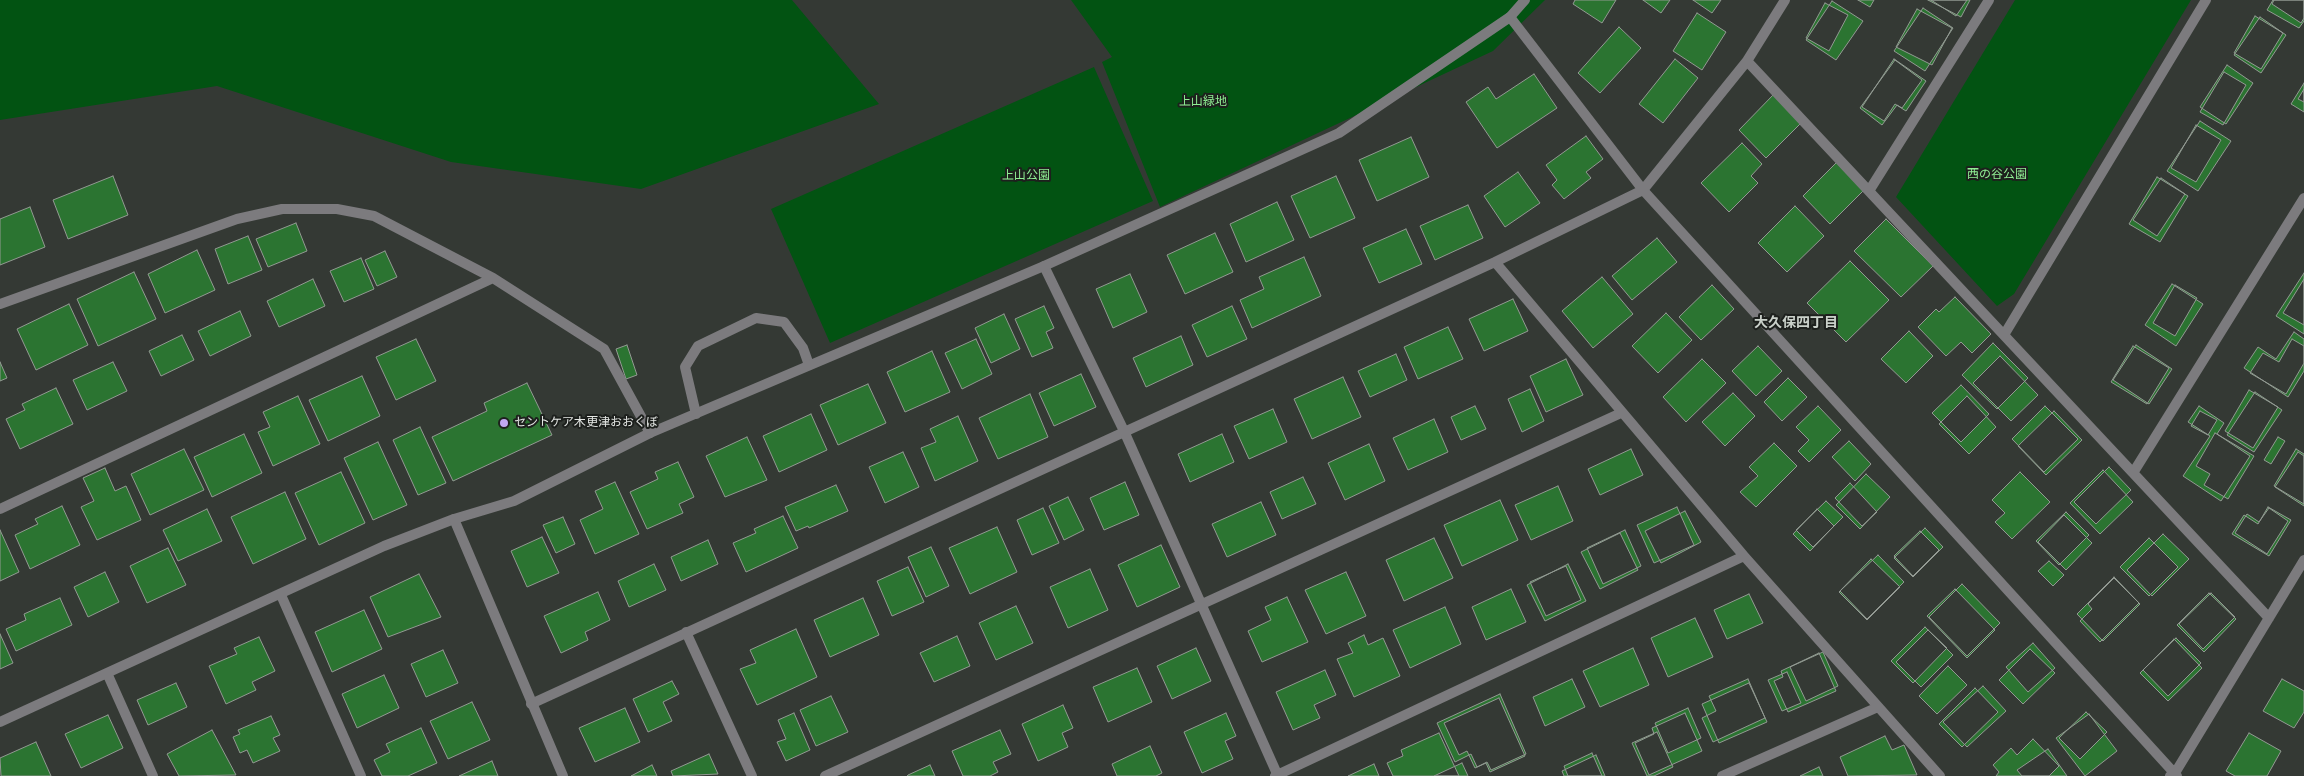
<!DOCTYPE html>
<meta charset="utf-8">
<style>
body{margin:0}
canvas{display:block;background:#343934}
</style>
<canvas width="2304" height="776"></canvas>
<script>
const ctx = document.querySelector('canvas').getContext('2d');
ctx.lineJoin = 'round';
function fillPath(path, color) {
  ctx.fillStyle = color;
  ctx.fill(path, 'evenodd');
}
function poly(rows) {
  const path = new Path2D();
  for (const r of rows) {
    path.moveTo(r[0], r[1]);
    for (let i = 2; i < r.length; i += 2) path.lineTo(r[i], r[i + 1]);
  }
  return path;
}
function stroke(path, color, width, dash) {
  ctx.strokeStyle = color;
  ctx.lineWidth = width;
  ctx.lineCap = dash ? 'butt' : 'round';
  ctx.setLineDash(dash || []);
  ctx.stroke(path);
}
function write(font, color, halo, rows, align = 'center') {
  ctx.font = font + ' Helvetica,"Noto Sans JP",sans-serif';
  ctx.lineWidth = 4;
  ctx.setLineDash([]);
  ctx.textBaseline = 'middle';
  ctx.strokeStyle = halo;
  ctx.fillStyle = color;
  for (const [text, x, y, turn = 0] of rows) {
    ctx.save();
    ctx.translate(x, y);
    ctx.rotate((+turn || 0) * Math.PI / 180);
    ctx.textAlign = isNaN(turn) ? turn : align;
    if (halo) ctx.strokeText(text, 0, 0);
    ctx.fillText(text, 0, 0);
    ctx.restore();
  }
}
const green = poly([
 [0,0,792,0,879,104,641,189,451,162,217,86,0,120],
 [1071,0,1545,0,1493,51,1160,207,1102,62,1112,57],
 [2015,0,2191,0,2014,294,1997,306,1896,197],
 [1094,67,1153,201,830,343,771,209]
]);
const building = poly([
 [1575,0,1616,0,1602,23,1573,4,1575,0],
 [1643,0,1670,0,1661,13,1643,0],
 [1693,0,1721,0,1712,13,1693,0],
 [1858,0,1874,0,1870,7,1858,0],
 [1928,0,1970,0,1961,17,1928,0],
 [1931,0,1967,0,1956,16,1931,0],
 [2273,0,2304,0,2304,21,2299,28,2267,10,2273,0],
 [2274,0,2304,0,2304,18,2301,23,2272,4,2274,0],
 [1832,1,1863,21,1836,60,1806,40,1832,1],
 [1825,3,1848,15,1829,51,1806,38,1825,3],
 [1923,8,1953,28,1925,71,1894,51,1923,8],
 [1917,9,1952,28,1932,65,1896,47,1917,9],
 [1697,13,1726,32,1702,70,1673,51,1697,13],
 [2255,16,2283,33,2261,69,2234,53,2255,16],
 [2260,17,2286,35,2261,73,2234,55,2260,17],
 [1619,27,1641,48,1600,93,1578,73,1619,27],
 [1675,59,1698,78,1663,123,1639,104,1675,59],
 [1894,59,1926,81,1906,111,1895,104,1884,121,1862,107,1894,59],
 [1895,60,1922,80,1902,108,1897,105,1882,125,1860,108,1895,60],
 [2227,65,2253,83,2226,124,2200,107,2227,65],
 [2224,72,2246,85,2223,125,2200,112,2224,72],
 [1534,74,1557,108,1497,148,1466,102,1488,87,1496,99,1534,74],
 [2304,83,2304,112,2291,104,2304,83],
 [2304,89,2304,102,2298,99,2304,89],
 [1776,92,1804,120,1766,158,1739,130,1776,92],
 [2200,121,2231,141,2198,191,2167,171,2200,121],
 [2196,125,2221,140,2196,182,2171,168,2196,125],
 [1586,136,1603,159,1586,172,1591,178,1564,199,1552,185,1557,180,1546,165,1586,136],
 [1411,137,1429,177,1377,201,1359,160,1411,137],
 [1742,143,1762,164,1751,176,1758,183,1729,212,1701,183,1742,143],
 [1842,157,1869,185,1830,224,1803,196,1842,157],
 [1518,172,1540,203,1505,227,1484,196,1518,172],
 [113,176,128,215,68,239,53,200,113,176],
 [1336,176,1355,218,1310,238,1291,196,1336,176],
 [2157,177,2188,196,2160,242,2129,224,2157,177],
 [2161,178,2185,194,2157,236,2133,220,2161,178],
 [1277,202,1294,240,1246,262,1230,224,1277,202],
 [1468,205,1483,238,1435,260,1420,226,1468,205],
 [1795,206,1824,236,1787,272,1758,243,1795,206],
 [30,207,45,247,0,265,0,219,30,207],
 [1886,219,1933,266,1901,297,1854,251,1886,219],
 [296,223,307,251,268,267,256,239,296,223],
 [1406,229,1422,264,1379,283,1363,248,1406,229],
 [1215,233,1233,272,1185,294,1167,255,1215,233],
 [248,236,262,270,228,284,215,249,248,236],
 [1657,238,1677,262,1632,300,1612,276,1657,238],
 [197,250,215,290,165,313,148,274,197,250],
 [385,251,397,277,377,286,365,260,385,251],
 [1304,257,1321,296,1252,328,1240,300,1264,289,1259,277,1304,257],
 [361,258,374,289,344,302,330,271,361,258],
 [1850,261,1889,300,1846,342,1807,303,1850,261],
 [134,272,156,319,98,346,77,299,134,272],
 [2304,273,2304,334,2276,316,2304,273],
 [1130,274,1147,312,1113,328,1096,289,1130,274],
 [1602,277,1633,314,1593,348,1562,311,1602,277],
 [313,279,325,306,279,327,267,301,313,279],
 [2304,279,2304,325,2283,313,2304,279],
 [2172,284,2203,304,2176,346,2145,325,2172,284],
 [1712,285,1734,309,1701,340,1679,317,1712,285],
 [2175,285,2197,298,2175,336,2153,323,2175,285],
 [1955,297,1991,334,1972,353,1961,342,1946,356,1918,327,1936,309,1939,312,1955,297],
 [1513,299,1528,331,1484,351,1469,319,1513,299],
 [69,304,88,345,36,370,17,329,69,304],
 [1044,306,1054,328,1046,332,1053,348,1032,357,1015,319,1044,306],
 [1232,306,1247,339,1207,357,1192,325,1232,306],
 [240,311,251,336,210,356,198,331,240,311],
 [1666,313,1692,340,1658,373,1632,346,1666,313],
 [1004,314,1020,349,991,363,975,328,1004,314],
 [1448,327,1463,359,1418,379,1404,347,1448,327],
 [1909,331,1933,356,1906,383,1881,359,1909,331],
 [2294,332,2304,339,2304,371,2288,397,2244,368,2258,347,2276,359,2294,332],
 [182,335,194,360,161,376,149,351,182,335],
 [1181,336,1193,365,1146,387,1133,358,1181,336],
 [416,339,436,381,396,400,376,357,416,339],
 [976,339,992,374,962,389,945,353,976,339],
 [2292,339,2304,346,2304,363,2286,394,2250,373,2263,353,2279,362,2292,339],
 [1993,343,2028,378,1997,409,1962,375,1993,343],
 [627,345,637,375,626,379,616,349,627,345],
 [2136,345,2172,369,2149,404,2113,380,2136,345],
 [1758,346,1782,371,1756,396,1732,371,1758,346],
 [2133,346,2169,368,2147,404,2111,382,2133,346],
 [932,351,950,392,905,412,887,372,932,351],
 [1396,354,1407,380,1370,397,1358,371,1396,354],
 [2000,356,2038,395,2011,421,1973,383,2000,356],
 [1566,359,1583,395,1546,412,1530,376,1566,359],
 [1702,359,1726,383,1686,422,1663,397,1702,359],
 [0,362,7,378,0,381,0,362],
 [113,362,127,391,87,410,73,380,113,362],
 [1081,374,1096,407,1054,426,1039,393,1081,374],
 [362,376,380,416,328,441,309,400,362,376],
 [1343,377,1361,417,1312,439,1294,399,1343,377],
 [1788,378,1807,397,1782,421,1764,402,1788,378],
 [527,383,552,435,453,481,432,437,487,411,484,403,527,383],
 [868,384,886,423,838,445,820,405,868,384],
 [1961,385,1989,414,1961,442,1932,413,1961,385],
 [56,388,73,424,20,449,6,419,25,410,22,404,56,388],
 [1530,389,1544,421,1522,432,1508,399,1530,389],
 [2249,390,2278,407,2253,448,2225,431,2249,390],
 [2255,392,2282,410,2254,452,2227,435,2255,392],
 [1733,393,1755,416,1725,446,1702,422,1733,393],
 [1030,394,1048,437,998,459,979,418,1030,394],
 [298,396,320,444,273,466,258,432,270,427,263,412,298,396],
 [1967,396,1996,427,1969,454,1939,424,1967,396],
 [1475,406,1486,429,1461,440,1451,417,1475,406],
 [1818,406,1841,430,1809,462,1798,451,1809,440,1796,427,1818,406],
 [2045,406,2078,439,2044,472,2012,439,2045,406],
 [2199,406,2224,423,2217,434,2250,456,2221,501,2183,476,2210,436,2188,422,2199,406],
 [1273,409,1287,442,1249,459,1234,426,1273,409],
 [2054,411,2082,440,2046,475,2018,446,2054,411],
 [2200,411,2217,420,2208,435,2191,426,2200,411],
 [811,414,827,450,779,472,763,436,811,414],
 [958,416,978,461,935,481,921,448,936,442,930,429,958,416],
 [1434,419,1448,452,1408,470,1393,438,1434,419],
 [420,427,446,483,418,495,393,440,420,427],
 [2215,433,2254,456,2228,499,2204,485,2210,474,2196,466,2215,433],
 [244,434,262,473,212,497,194,457,244,434],
 [1222,434,1234,462,1190,482,1178,454,1222,434],
 [747,437,767,480,725,497,706,456,747,437],
 [2278,437,2285,441,2271,464,2264,460,2278,437],
 [1849,441,1871,464,1855,481,1832,457,1849,441],
 [378,442,407,505,373,520,344,458,378,442],
 [1774,443,1797,466,1756,507,1740,492,1758,476,1749,467,1774,443],
 [1369,444,1385,481,1345,500,1328,463,1369,444],
 [184,449,204,490,150,515,131,474,184,449],
 [1631,449,1643,475,1600,495,1588,469,1631,449],
 [2296,449,2304,454,2304,504,2274,486,2296,449],
 [903,452,919,487,885,503,869,467,903,452],
 [2298,452,2304,456,2304,506,2275,487,2298,452],
 [678,462,694,497,679,504,683,513,647,529,630,492,658,479,655,472,678,462],
 [2109,467,2131,490,2096,524,2074,502,2109,467],
 [105,468,115,491,126,486,141,520,97,540,81,507,94,501,83,478,105,468],
 [2103,470,2133,502,2100,534,2070,503,2103,470],
 [341,472,365,523,319,545,295,493,341,472],
 [2020,472,2050,502,2012,539,1995,522,2005,513,1992,500,2020,472],
 [1866,474,1890,497,1860,529,1836,505,1866,474],
 [1303,477,1316,504,1282,519,1270,492,1303,477],
 [615,482,639,534,595,554,580,520,603,509,595,491,615,482],
 [1125,482,1139,515,1104,530,1090,498,1125,482],
 [1850,483,1877,512,1862,526,1835,498,1850,483],
 [836,485,848,511,809,528,808,526,796,531,785,507,836,485],
 [1558,486,1573,521,1531,540,1515,505,1558,486],
 [285,492,306,539,253,564,231,517,285,492],
 [1068,497,1084,530,1064,540,1049,506,1068,497],
 [1500,500,1518,540,1462,566,1444,525,1500,500],
 [1826,501,1843,517,1813,547,1796,530,1826,501],
 [1261,502,1276,535,1227,557,1212,524,1261,502],
 [62,506,80,545,30,569,15,535,38,524,35,519,62,506],
 [1677,507,1694,545,1654,563,1637,525,1677,507],
 [2268,507,2291,520,2269,556,2232,534,2244,515,2258,524,2268,507],
 [1043,508,1059,543,1032,555,1017,520,1043,508],
 [2269,508,2288,521,2267,554,2235,533,2247,514,2259,522,2269,508],
 [207,509,222,541,178,561,163,530,207,509],
 [1817,509,1834,526,1810,551,1793,534,1817,509],
 [1685,511,1701,542,1661,563,1645,531,1685,511],
 [2066,512,2089,535,2059,565,2036,541,2066,512],
 [2064,515,2092,543,2066,570,2038,542,2064,515],
 [783,516,798,548,746,572,733,543,756,533,754,529,783,516],
 [563,517,575,544,556,553,543,525,563,517],
 [997,527,1017,572,970,594,949,548,997,527],
 [1925,528,1943,547,1913,577,1894,558,1925,528],
 [0,530,19,572,0,581,0,530],
 [1625,530,1641,566,1603,584,1587,548,1625,530],
 [1920,531,1939,550,1913,576,1894,556,1920,531],
 [1620,533,1638,570,1600,589,1581,552,1620,533],
 [2163,534,2189,559,2152,596,2127,570,2163,534],
 [542,537,559,573,527,587,511,551,542,537],
 [1434,538,1453,578,1404,601,1386,560,1434,538],
 [2149,538,2178,567,2149,596,2120,567,2149,538],
 [708,540,718,564,681,581,671,557,708,540],
 [1161,545,1180,587,1137,607,1118,565,1161,545],
 [931,547,949,586,926,597,908,557,931,547],
 [168,548,186,585,147,603,130,566,168,548],
 [1878,555,1904,582,1867,619,1840,591,1878,555],
 [1871,559,1900,587,1867,620,1839,592,1871,559],
 [2049,561,2064,575,2053,586,2038,571,2049,561],
 [654,564,666,590,629,607,618,581,654,564],
 [1568,564,1586,601,1545,621,1527,585,1568,564],
 [1566,566,1581,600,1546,616,1530,582,1566,566],
 [908,567,924,602,892,616,877,581,908,567],
 [1090,569,1108,610,1068,628,1050,587,1090,569],
 [105,572,119,602,88,617,74,587,105,572],
 [1346,572,1366,616,1326,634,1305,590,1346,572],
 [419,574,441,617,388,637,370,597,419,574],
 [2114,577,2140,604,2103,641,2077,614,2114,577],
 [2114,578,2139,603,2100,642,2080,621,2092,609,2088,604,2114,578],
 [1962,584,2000,623,1967,656,1929,617,1962,584],
 [1511,589,1526,622,1486,640,1472,607,1511,589],
 [1955,589,1995,630,1967,658,1927,616,1955,589],
 [598,592,610,620,585,632,588,640,561,653,544,616,598,592],
 [2209,593,2236,619,2204,652,2177,625,2209,593],
 [2211,593,2235,617,2203,649,2179,624,2211,593],
 [1749,594,1763,623,1727,639,1714,610,1749,594],
 [1287,597,1308,642,1262,662,1248,631,1271,620,1265,607,1287,597],
 [60,598,72,625,16,651,6,629,26,620,24,614,60,598],
 [863,598,879,635,830,657,814,620,863,598],
 [1016,606,1033,643,996,660,979,623,1016,606],
 [1445,607,1461,644,1410,668,1393,630,1445,607],
 [364,610,382,649,332,672,315,632,364,610],
 [1695,618,1713,657,1668,677,1651,638,1695,618],
 [1925,627,1947,648,1913,683,1891,661,1925,627],
 [796,629,817,677,757,705,740,669,756,663,750,650,796,629],
 [1928,630,1953,655,1921,687,1896,662,1928,630],
 [0,634,13,663,0,669,0,634],
 [1364,635,1368,645,1383,638,1400,676,1354,697,1337,659,1353,653,1348,643,1364,635],
 [957,636,970,666,934,682,920,653,957,636],
 [259,637,275,671,252,682,256,690,226,704,209,666,237,654,234,648,259,637],
 [2176,638,2201,663,2168,696,2143,670,2176,638],
 [2174,639,2202,668,2168,701,2140,673,2174,639],
 [2033,643,2055,668,2028,692,2006,667,2033,643],
 [1196,648,1211,681,1172,699,1157,666,1196,648],
 [1633,648,1649,685,1600,707,1583,671,1633,648],
 [2030,649,2055,673,2023,704,1999,680,2030,649],
 [443,650,458,683,426,697,411,664,443,650],
 [1823,652,1838,686,1806,701,1790,667,1823,652],
 [1819,653,1836,691,1788,712,1774,681,1783,677,1781,671,1819,653],
 [1948,666,1967,685,1937,714,1919,696,1948,666],
 [1137,668,1152,702,1108,722,1093,687,1137,668],
 [1325,670,1336,695,1314,705,1320,718,1293,730,1276,692,1325,670],
 [1787,672,1801,703,1782,711,1768,680,1787,672],
 [384,675,399,708,357,728,342,694,384,675],
 [1572,679,1585,707,1545,726,1533,697,1572,679],
 [1748,679,1765,718,1713,742,1702,718,1716,711,1709,696,1748,679],
 [2282,679,2304,691,2304,712,2294,728,2263,711,2282,679],
 [672,681,679,694,663,702,672,721,648,732,633,699,672,681],
 [176,683,187,707,148,725,137,700,176,683],
 [1749,683,1767,722,1719,743,1702,704,1749,683],
 [1983,686,2006,711,1967,747,1943,722,1983,686],
 [1975,688,1998,712,1962,747,1939,724,1975,688],
 [1500,694,1526,754,1491,770,1487,762,1477,767,1471,754,1455,762,1437,723,1500,694],
 [831,696,848,732,816,746,800,710,831,696],
 [1499,698,1525,756,1490,772,1486,763,1475,768,1467,751,1459,755,1444,723,1499,698],
 [472,702,490,740,448,759,430,721,472,702],
 [1063,705,1073,728,1062,733,1068,747,1038,761,1022,724,1063,705],
 [625,708,640,742,595,762,579,728,625,708],
 [1688,708,1701,738,1668,753,1655,723,1688,708],
 [2086,712,2107,732,2080,759,2059,738,2086,712],
 [794,713,810,750,786,761,777,742,786,739,778,720,794,713],
 [1226,713,1236,736,1225,741,1233,759,1202,773,1184,732,1226,713],
 [1685,713,1702,751,1649,775,1635,743,1654,734,1652,728,1685,713],
 [2089,714,2117,751,2085,776,2056,738,2089,714],
 [108,715,123,748,81,768,65,734,108,715],
 [271,716,280,735,273,738,280,751,253,763,247,750,240,753,233,737,240,734,238,730,271,716],
 [421,728,437,763,408,776,382,776,374,760,390,752,386,744,421,728],
 [212,730,236,775,179,776,167,754,212,730],
 [1000,730,1011,754,993,762,998,772,990,776,963,776,952,751,1000,730],
 [1657,732,1673,767,1654,776,1647,776,1632,743,1657,732],
 [1439,733,1459,776,1393,776,1387,763,1403,756,1401,750,1439,733],
 [2249,733,2281,751,2267,776,2235,776,2226,771,2249,733],
 [1885,736,1892,750,1904,745,1917,775,1848,776,1840,757,1885,736],
 [2033,739,2059,766,2049,776,1996,776,1999,772,1993,765,2011,748,2017,755,2033,739],
 [36,742,51,776,1,776,0,758,36,742],
 [1150,746,1162,773,1156,776,1117,776,1112,764,1150,746],
 [2048,749,2067,776,2022,776,2017,770,2048,749],
 [1592,753,1602,776,1568,776,1564,766,1592,753],
 [709,754,718,774,673,776,671,771,709,754],
 [1596,755,1605,776,1564,776,1562,771,1596,755],
 [492,761,498,776,459,776,492,761],
 [1462,763,1468,776,1434,776,1462,763],
 [1374,764,1379,776,1348,776,1374,764],
 [652,765,657,776,631,776,652,765],
 [930,765,935,776,907,776,908,775,930,765],
 [1819,767,1823,776,1800,776,1819,767]
]);
const service = poly([
 [696,414,685,367,698,346,756,318,784,322,803,348,809,365]
]);
const minor = poly([
 [1510,17,1643,190,2177,776],
 [1747,61,2269,618],
 [1869,191,1989,0],
 [1495,262,1744,556,1940,776],
 [1044,266,1124,431,1278,776],
 [0,304,237,219,282,209,337,209,374,216,493,278,604,349,650,433],
 [2004,335,2206,0],
 [2133,473,2304,198],
 [0,509,493,278],
 [281,595,361,776],
 [686,632,752,776],
 [107,673,153,776],
 [531,704,1495,262,1643,190,1747,61,1785,0],
 [0,722,384,546,454,519],
 [825,776,1621,413],
 [1275,776,1744,556],
 [1722,776,1878,707],
 [2170,776,2175,773,2304,560]
]);
const tertiary = poly([
 [563,776,454,519,514,501,650,433,1044,266,1339,133,1510,17,1525,0]
]);
const markers = [
 [504,423,5,"#c2a8f2"]
];
const parkNames = [
 ["上山緑地",1203,102],
 ["西の谷公園",1997,175],
 ["上山公園",1026,176]
];
const poiNames = [
 ["セントケア木更津おおくぼ",514,423]
];
const neighbourhoodNames = [
 ["大久保四丁目",1796,323]
];
fillPath(green, '#025312');
fillPath(building, '#2b7431');
stroke(building, '#929992', 1);
stroke(service, '#7c7b7e', 10);
stroke(minor, '#7c7b7e', 10);
stroke(tertiary, '#7c7b7e', 10);
for (const [x, y, r, color] of markers) {
  const dot = new Path2D();
  dot.arc(x, y, r, 0, 2 * Math.PI);
  ctx.fillStyle = color;
  ctx.fill(dot);
  stroke(dot, '#1d201d', 2);
}
write('12px', '#90ef94', '#1d201d', parkNames);
write('12px', '#e4e7e4', '#1d201d', poiNames, 'left');
write('bold 14px', '#cad1ca', '#1d201d', neighbourhoodNames);
</script>
